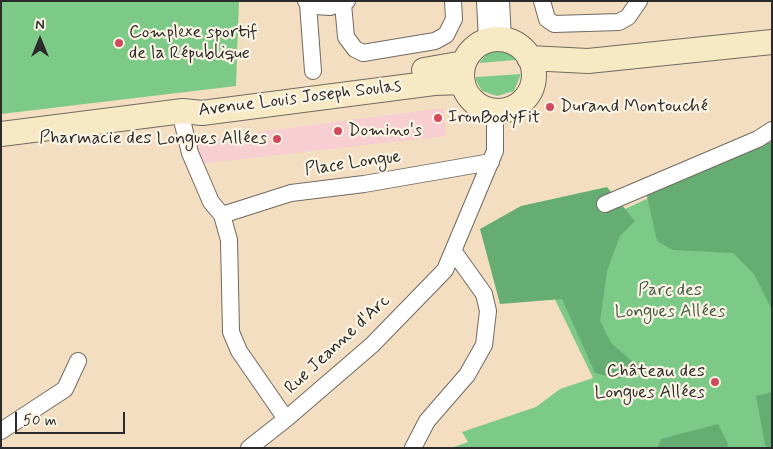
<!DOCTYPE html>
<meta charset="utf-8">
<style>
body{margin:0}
#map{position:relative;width:773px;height:449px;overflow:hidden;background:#f4dec1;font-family:Mynerve,sans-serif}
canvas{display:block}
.frame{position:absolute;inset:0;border:2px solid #2b2b2b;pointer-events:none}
.north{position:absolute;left:15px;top:15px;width:50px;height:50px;-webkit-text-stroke:4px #fcf5e5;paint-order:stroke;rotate:0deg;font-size:14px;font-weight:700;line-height:20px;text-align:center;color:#2b2b2b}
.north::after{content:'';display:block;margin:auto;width:18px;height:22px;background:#2b2b2b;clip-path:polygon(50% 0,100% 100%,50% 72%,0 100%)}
.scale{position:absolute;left:15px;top:412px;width:110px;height:22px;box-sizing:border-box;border:2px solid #2b2b2b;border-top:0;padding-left:6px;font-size:15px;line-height:18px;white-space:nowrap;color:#2b2b2b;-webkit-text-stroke:4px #fcf5e5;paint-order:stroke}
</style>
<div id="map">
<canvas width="773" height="449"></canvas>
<div class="frame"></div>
<div class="north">N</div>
<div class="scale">50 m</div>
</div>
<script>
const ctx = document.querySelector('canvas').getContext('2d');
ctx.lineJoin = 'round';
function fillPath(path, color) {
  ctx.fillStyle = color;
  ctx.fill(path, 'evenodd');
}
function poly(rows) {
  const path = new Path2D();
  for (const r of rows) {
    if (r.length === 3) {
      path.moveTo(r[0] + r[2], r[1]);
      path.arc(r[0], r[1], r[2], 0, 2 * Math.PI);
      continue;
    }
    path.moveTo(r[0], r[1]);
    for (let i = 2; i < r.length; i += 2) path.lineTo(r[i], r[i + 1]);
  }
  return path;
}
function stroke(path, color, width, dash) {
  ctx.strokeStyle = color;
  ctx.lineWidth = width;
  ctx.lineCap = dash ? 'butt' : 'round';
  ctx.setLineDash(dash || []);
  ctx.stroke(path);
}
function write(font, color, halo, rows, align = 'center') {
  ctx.font = font + ' Mynerve,sans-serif';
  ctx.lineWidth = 4.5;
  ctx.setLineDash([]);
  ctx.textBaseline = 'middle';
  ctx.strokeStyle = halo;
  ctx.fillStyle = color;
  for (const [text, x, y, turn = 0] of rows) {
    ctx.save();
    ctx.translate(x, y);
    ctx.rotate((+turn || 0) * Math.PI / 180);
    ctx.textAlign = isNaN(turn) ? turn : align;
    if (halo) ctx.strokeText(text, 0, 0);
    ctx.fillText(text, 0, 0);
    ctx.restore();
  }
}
const built = poly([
 [443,108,446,136,198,164,196,140]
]);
const green = poly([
 [1,1,239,1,236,86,1,114],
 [500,50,510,54,516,60,479,63,487,54],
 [521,74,514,91,497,96,482,91,476,80,476,77],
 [772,141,772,448,451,448,468,442,462,432,536,407,560,389,593,378,532,252]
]);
const forest = poly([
 [772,142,772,310,754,274,733,253,673,250,657,241,644,183],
 [607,187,635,221,620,236,607,271,600,321,611,343,640,368,618,379,595,373,562,299,500,304,480,229,521,206],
 [772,392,772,448,769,448,765,445,756,396],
 [718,424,728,444,727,448,657,448,661,439]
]);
const minor = poly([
 [306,1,315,6,330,7,347,1],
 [485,1,487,41],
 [501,1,503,40],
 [542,1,547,19,554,24,619,22,628,17,639,1],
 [308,4,313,71],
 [343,4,346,37,355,49,363,53,435,41,446,35,454,19,453,1],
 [180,112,190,153,211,202,222,215,229,240,231,332,239,351,286,419],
 [605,204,758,139,772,130],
 [222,215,291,193,364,184,491,162],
 [1,431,65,389,78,361],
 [249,448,286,419,372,345,445,270,495,151,495,111],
 [413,448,427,421,467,375,484,345,488,311,484,294,454,252]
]);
const secondary = poly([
 [498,75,36],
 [529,58,588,61,772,42],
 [424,70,464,63],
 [1,134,183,111,202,113,434,83,463,82]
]);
const markers = [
 [119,43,5,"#d1495b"],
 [550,107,5,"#d1495b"],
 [438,118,5,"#d1495b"],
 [338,131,5,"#d1495b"],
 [277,139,5,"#d1495b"],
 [715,382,5,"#d1495b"]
];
const poiNames = [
 ["Complexe sportif",129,33],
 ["de la République",129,54],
 ["Durand Montouché",560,107],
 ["IronBodyFit",448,118],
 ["Domino's",348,131],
 ["Pharmacie des Longues Allées",267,139,"right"],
 ["Château des",705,372,"right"],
 ["Longues Allées",705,393,"right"]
];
const streetNames = [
 ["Avenue Louis Joseph Soulas",300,99,-7],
 ["Place Longue",353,164,-8],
 ["Rue Jeanne d'Arc",338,345,-43]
];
const parkNames = [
 ["Parc des",670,291],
 ["Longues Allées",670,312]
];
fillPath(built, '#f7cfd2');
fillPath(green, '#7dc987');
fillPath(forest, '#66ad74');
stroke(minor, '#716a60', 18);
stroke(secondary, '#716a60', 26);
stroke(minor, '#fff', 16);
stroke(secondary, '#f7e9c3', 24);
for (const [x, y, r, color] of markers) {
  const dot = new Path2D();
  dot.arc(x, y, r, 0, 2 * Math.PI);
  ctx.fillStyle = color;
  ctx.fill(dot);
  stroke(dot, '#fcf5e5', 2);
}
write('18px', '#2b2b2b', '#fcf5e5', poiNames, 'left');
write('18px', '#2b2b2b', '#fcf5e5', streetNames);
write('18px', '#445a47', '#fcf5e5', parkNames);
</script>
